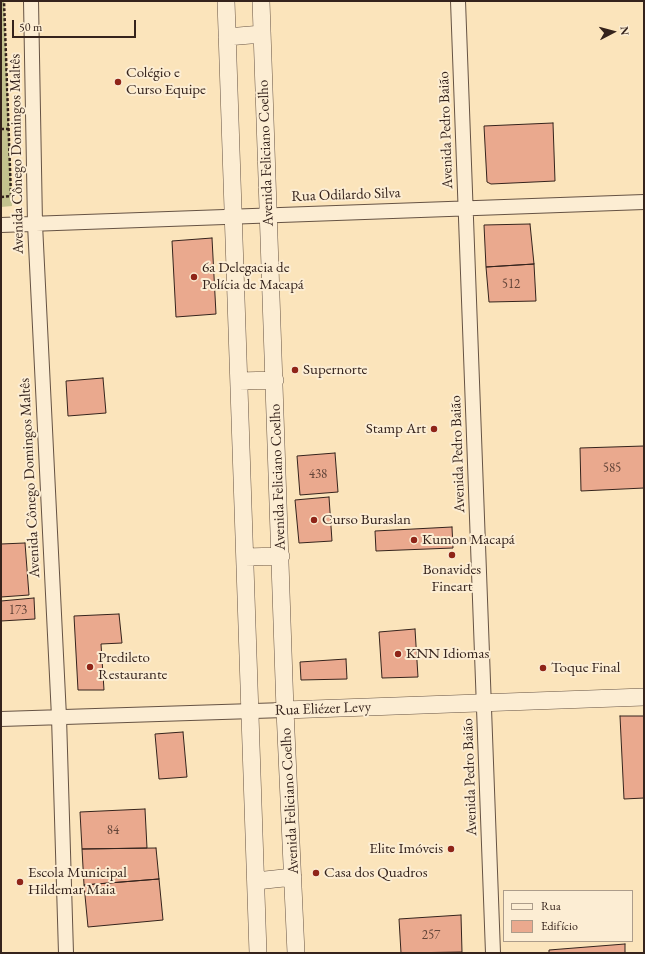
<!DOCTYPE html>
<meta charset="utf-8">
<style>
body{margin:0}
#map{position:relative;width:645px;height:954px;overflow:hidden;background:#fbe4bb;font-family:"EB Garamond",serif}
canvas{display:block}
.frame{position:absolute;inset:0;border:2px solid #35231c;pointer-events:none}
.legend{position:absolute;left:503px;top:890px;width:130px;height:52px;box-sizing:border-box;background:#fcedd3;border:1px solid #ac9c8a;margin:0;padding:5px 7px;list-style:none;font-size:12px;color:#35231c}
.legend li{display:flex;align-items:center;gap:8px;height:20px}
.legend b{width:20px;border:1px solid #ac9c8a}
.north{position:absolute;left:593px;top:12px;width:40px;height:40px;-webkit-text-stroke:3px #fcedd3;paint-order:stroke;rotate:84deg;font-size:11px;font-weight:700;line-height:16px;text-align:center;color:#35231c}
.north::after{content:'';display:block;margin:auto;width:14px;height:18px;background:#35231c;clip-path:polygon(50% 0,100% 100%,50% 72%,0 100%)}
.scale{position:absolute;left:12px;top:20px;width:124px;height:18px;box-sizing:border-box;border:2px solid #35231c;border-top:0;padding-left:5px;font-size:12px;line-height:14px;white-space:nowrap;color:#35231c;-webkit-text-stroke:3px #fcedd3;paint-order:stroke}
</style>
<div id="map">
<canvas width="645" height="954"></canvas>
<div class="frame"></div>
<ul class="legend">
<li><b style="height:5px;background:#fcedd3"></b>Rua</li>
<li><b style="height:11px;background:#eaa98e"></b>Edifício</li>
</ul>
<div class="north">N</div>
<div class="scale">50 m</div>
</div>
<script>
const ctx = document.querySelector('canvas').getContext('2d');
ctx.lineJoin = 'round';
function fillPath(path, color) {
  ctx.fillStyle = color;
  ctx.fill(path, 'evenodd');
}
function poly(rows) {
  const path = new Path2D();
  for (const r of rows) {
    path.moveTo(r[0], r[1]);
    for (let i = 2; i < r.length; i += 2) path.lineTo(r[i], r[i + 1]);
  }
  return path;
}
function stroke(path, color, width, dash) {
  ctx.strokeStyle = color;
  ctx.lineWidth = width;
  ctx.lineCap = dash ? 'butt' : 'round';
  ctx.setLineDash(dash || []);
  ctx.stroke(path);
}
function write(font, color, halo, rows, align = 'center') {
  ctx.font = font + ' "EB Garamond",serif';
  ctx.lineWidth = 4;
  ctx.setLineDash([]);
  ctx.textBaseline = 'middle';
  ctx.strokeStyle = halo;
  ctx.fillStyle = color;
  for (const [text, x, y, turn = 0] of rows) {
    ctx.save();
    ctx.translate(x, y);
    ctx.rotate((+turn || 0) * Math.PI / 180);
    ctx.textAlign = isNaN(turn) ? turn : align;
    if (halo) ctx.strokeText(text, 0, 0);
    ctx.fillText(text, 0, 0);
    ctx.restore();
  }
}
const green = poly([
 [1,1,4,1,12,206,1,207]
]);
const building = poly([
 [553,123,555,181,491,184,487,182,484,126,553,123],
 [530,224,534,264,486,267,484,225,530,224],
 [212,238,216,314,176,317,172,241,212,238],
 [534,264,536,301,489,302,486,267,534,264],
 [103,378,106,413,68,416,66,381,103,378],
 [644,446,644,488,581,491,580,448,644,446],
 [335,453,338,492,300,495,297,456,335,453],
 [329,497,332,541,299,543,295,500,329,497],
 [452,527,453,548,376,551,375,531,452,527],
 [25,543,29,595,1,597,1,544,25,543],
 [34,598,35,619,1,621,1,601,34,598],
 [119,614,122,643,101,644,104,690,78,690,74,616,119,614],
 [415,629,418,677,382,678,379,632,415,629],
 [346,659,347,679,301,680,300,662,346,659],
 [620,716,644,716,644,798,624,799,620,716],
 [183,732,187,777,159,779,155,734,183,732],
 [145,809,147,848,82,849,80,812,145,809],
 [156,848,159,879,84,885,82,849,156,848],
 [159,879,163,920,88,927,84,885,159,879],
 [461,915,462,952,401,953,399,919,461,915],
 [625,944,625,953,549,953,549,950,625,944]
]);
const path = poly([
 [1,129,9,129],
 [1,197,11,196,4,1]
]);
const minor = poly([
 [31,1,35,224,59,717,66,953],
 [458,1,493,953],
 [1,225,644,202],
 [1,719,285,710]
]);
const tertiary = poly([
 [226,1,258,953],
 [261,1,285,710,296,953],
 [227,37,262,34],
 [239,381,275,380],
 [245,557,281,556],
 [285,710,644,697],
 [256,881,293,877]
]);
const markers = [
 [118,82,4,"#8f2418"],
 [194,277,4,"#8f2418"],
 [295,370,4,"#8f2418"],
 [434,429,4,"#8f2418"],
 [314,520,4,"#8f2418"],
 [414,540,4,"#8f2418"],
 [452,555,4,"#8f2418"],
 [398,654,4,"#8f2418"],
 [90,667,4,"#8f2418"],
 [543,668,4,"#8f2418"],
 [451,849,4,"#8f2418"],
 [316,873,4,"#8f2418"],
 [20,882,4,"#8f2418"]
];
const numberNames = [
 ["512",511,284],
 ["585",612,468],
 ["438",318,474],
 ["173",18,610],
 ["84",113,830],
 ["257",431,935]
];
const poiNames = [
 ["Colégio e",126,73],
 ["Curso Equipe",126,90],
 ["6a Delegacia de",202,268],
 ["Polícia de Macapá",202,285],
 ["Supernorte",303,370],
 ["Stamp Art",426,429,"right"],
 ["Curso Buraslan",322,520],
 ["Kumon Macapá",422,540],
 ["Bonavides",452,570,"center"],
 ["Fineart",452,587,"center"],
 ["KNN Idiomas",406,654],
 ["Predileto",98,658],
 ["Restaurante",98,675],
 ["Toque Final",551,668],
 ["Elite Imóveis",443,849,"right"],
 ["Escola Municipal",28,873],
 ["Hildemar Maia",28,890],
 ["Casa dos Quadros",324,873]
];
const streetNames = [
 ["Avenida Pedro Baião",446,130,-92],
 ["Avenida Feliciano Coelho",266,153,-92],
 ["Avenida Cônego Domingos Maltês",17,154,-91],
 ["Rua Odilardo Silva",346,195,-2],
 ["Avenida Pedro Baião",458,454,-92],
 ["Avenida Feliciano Coelho",278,477,-92],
 ["Avenida Cônego Domingos Maltês",30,478,-93],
 ["Rua Eliézer Levy",323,709,-2],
 ["Avenida Pedro Baião",470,777,-92],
 ["Avenida Feliciano Coelho",290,801,-93]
];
fillPath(green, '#c3c28d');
fillPath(building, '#eaa98e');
stroke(building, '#35231c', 1);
stroke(minor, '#665344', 16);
stroke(tertiary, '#665344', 18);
stroke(path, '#35231c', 2.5, [3, 2]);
stroke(minor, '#fcedd3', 14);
stroke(tertiary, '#fcedd3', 17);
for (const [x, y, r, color] of markers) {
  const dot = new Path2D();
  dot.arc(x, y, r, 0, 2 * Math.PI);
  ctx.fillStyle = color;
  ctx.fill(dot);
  stroke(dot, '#fcedd3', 1.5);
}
write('13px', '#624438', null, numberNames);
write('15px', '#35231c', '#fcedd3', poiNames, 'left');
write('15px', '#35231c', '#fcedd3', streetNames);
</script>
